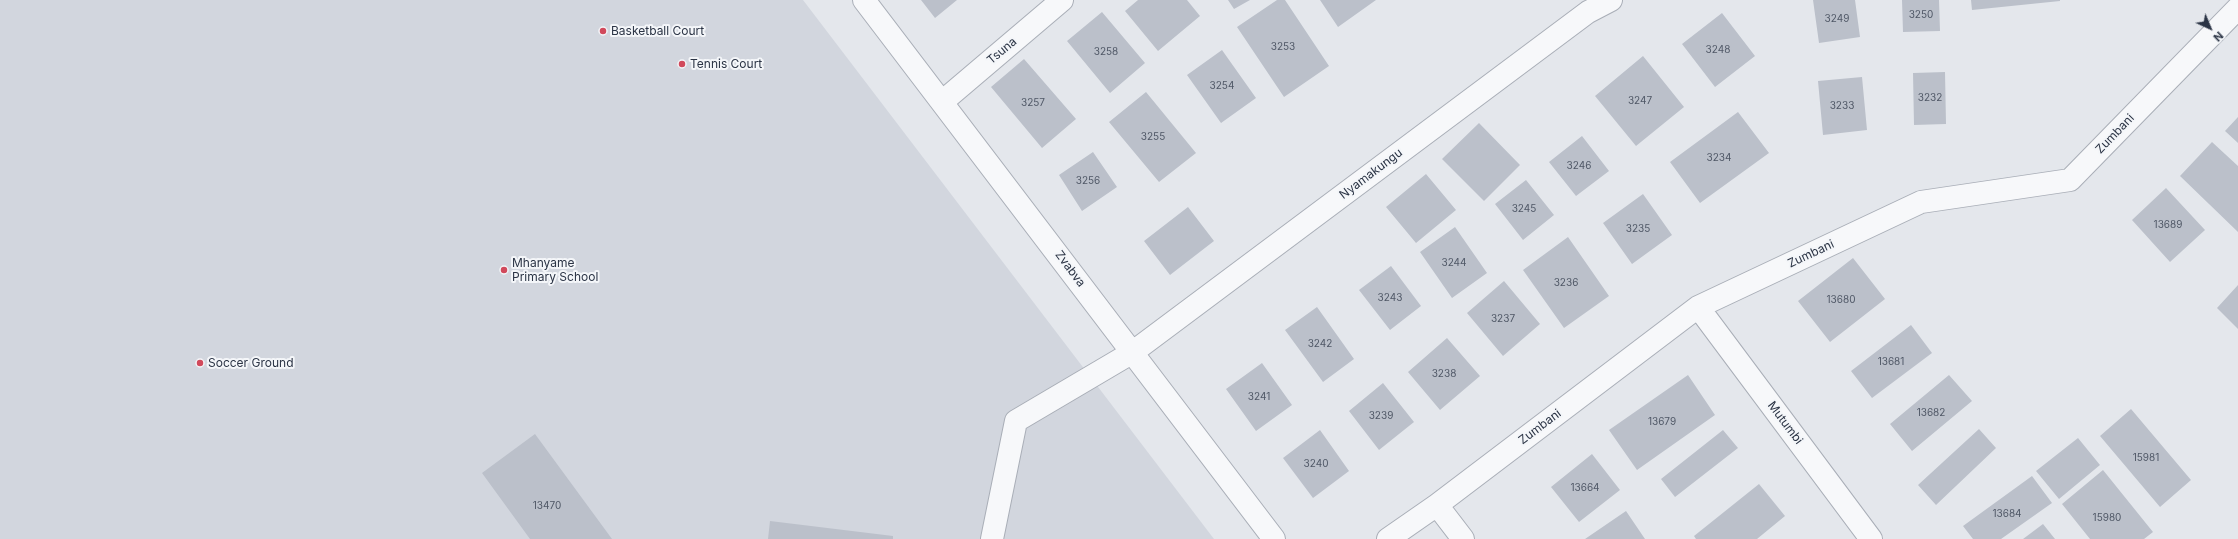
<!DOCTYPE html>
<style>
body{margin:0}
#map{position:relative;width:2238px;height:539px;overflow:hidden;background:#e4e7ec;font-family:Inter,sans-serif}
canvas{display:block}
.north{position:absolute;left:2190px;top:8px;width:40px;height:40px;-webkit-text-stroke:3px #f4f6f9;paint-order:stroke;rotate:136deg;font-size:11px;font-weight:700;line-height:16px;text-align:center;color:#2b3445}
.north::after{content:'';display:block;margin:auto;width:14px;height:18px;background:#2b3445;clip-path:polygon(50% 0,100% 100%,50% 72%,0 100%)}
</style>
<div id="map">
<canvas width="2238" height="539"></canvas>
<div class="north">N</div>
</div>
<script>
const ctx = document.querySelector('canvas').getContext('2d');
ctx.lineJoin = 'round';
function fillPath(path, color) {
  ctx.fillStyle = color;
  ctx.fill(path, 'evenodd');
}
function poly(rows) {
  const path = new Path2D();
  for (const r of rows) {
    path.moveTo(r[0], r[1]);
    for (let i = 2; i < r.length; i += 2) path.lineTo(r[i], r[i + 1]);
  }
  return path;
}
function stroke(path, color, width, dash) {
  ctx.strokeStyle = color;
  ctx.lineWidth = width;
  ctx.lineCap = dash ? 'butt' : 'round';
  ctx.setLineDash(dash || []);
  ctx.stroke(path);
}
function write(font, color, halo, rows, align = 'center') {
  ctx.font = font + ' Inter,sans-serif';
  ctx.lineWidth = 4;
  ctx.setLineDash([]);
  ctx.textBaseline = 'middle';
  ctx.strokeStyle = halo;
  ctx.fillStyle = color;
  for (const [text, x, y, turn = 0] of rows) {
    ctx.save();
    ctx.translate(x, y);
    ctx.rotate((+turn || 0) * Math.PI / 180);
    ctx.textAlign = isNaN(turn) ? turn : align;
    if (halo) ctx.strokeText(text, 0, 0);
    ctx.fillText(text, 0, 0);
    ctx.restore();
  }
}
const built = poly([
 [0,0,803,0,1214,539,0,539]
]);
const building = poly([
 [921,0,957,0,935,18],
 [1138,0,1187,0,1200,16,1158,51,1125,11],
 [1228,0,1250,0,1234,9],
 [1277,0,1285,0,1329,66,1284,97,1237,27],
 [1320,0,1376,0,1338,27],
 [1813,0,1855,0,1860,37,1819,43],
 [1902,0,1939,0,1940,31,1903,32],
 [1971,0,2060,0,2060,1,1972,10],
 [1102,12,1145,63,1110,93,1067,41],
 [1722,13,1755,56,1715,87,1682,44],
 [1222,50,1256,98,1221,123,1187,75],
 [1643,56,1684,107,1636,146,1595,96],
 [1024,59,1076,119,1042,148,991,87],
 [1945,72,1946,124,1914,125,1913,73],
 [1862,77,1867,130,1823,135,1818,81],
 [1146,92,1196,153,1159,182,1109,122],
 [1738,112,1769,153,1700,203,1670,162],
 [2238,117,2238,143,2225,131],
 [1479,123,1520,165,1484,201,1442,159],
 [1582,136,1609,171,1576,196,1549,162],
 [2212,142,2238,166,2238,232,2180,176],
 [1093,152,1117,187,1082,211,1059,175],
 [1426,174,1456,210,1416,243,1386,207],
 [1526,180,1554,215,1523,240,1495,204],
 [2166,188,2205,230,2170,262,2132,220],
 [1643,194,1672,235,1632,264,1603,223],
 [1188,207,1214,241,1170,275,1144,241],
 [1455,227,1487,273,1452,298,1420,252],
 [1568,237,1609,296,1564,328,1523,270],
 [1853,258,1885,299,1830,342,1798,301],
 [1391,266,1421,306,1390,330,1359,290],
 [1504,281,1540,324,1503,356,1467,313],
 [2238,285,2238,329,2217,308],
 [1317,307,1354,359,1323,382,1285,330],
 [1911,325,1932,353,1872,398,1851,371],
 [1447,338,1480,376,1440,410,1408,372],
 [1262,363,1292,405,1256,431,1226,389],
 [1688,375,1715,415,1637,470,1609,430],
 [1949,375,1972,401,1912,451,1890,424],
 [1383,383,1414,422,1379,450,1349,411],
 [2131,409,2191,480,2160,507,2100,436],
 [1979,429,1996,448,1936,505,1918,485],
 [1320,430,1349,471,1313,498,1283,458],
 [1723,430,1738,448,1675,497,1661,479],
 [535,434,612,539,530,539,482,473],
 [2078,438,2100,465,2059,499,2036,471],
 [1592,454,1620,490,1579,522,1551,487],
 [2103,470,2153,532,2144,539,2090,539,2062,504],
 [2032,476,2052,503,2001,539,1973,539,1963,526],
 [1759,484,1785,516,1757,539,1696,539,1694,536],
 [1626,511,1645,539,1585,539],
 [770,521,893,536,893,539,768,539],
 [2043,524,2055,539,2023,539]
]);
const minor = poly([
 [864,0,1274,539],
 [942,102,1062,0],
 [1698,307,1871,539],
 [1437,505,1463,539],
 [992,539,1016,421,1133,352,1588,12,1611,0],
 [1388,539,1437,505,1698,307,1921,202,2070,180,2238,8]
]);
const markers = [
 [603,31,4,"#d1495b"],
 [682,64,4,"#d1495b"],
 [504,270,4,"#d1495b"],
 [200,363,4,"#d1495b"]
];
const numberNames = [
 ["3250",1921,15],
 ["3249",1837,19],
 ["3253",1283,47],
 ["3248",1718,50],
 ["3258",1106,52],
 ["3254",1222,86],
 ["3232",1930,98],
 ["3247",1640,101],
 ["3257",1033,103],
 ["3233",1842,106],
 ["3255",1153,137],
 ["3234",1719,158],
 ["3246",1579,166],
 ["3256",1088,181],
 ["3245",1524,209],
 ["13689",2168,225],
 ["3235",1638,229],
 ["3244",1454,263],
 ["3236",1566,283],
 ["3243",1390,298],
 ["13680",1841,300],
 ["3237",1503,319],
 ["3242",1320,344],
 ["13681",1891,362],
 ["3238",1444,374],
 ["3241",1259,397],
 ["13682",1931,413],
 ["3239",1381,416],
 ["13679",1662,422],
 ["15981",2146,458],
 ["3240",1316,464],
 ["13664",1585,488],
 ["13470",547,506],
 ["13684",2007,514],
 ["15980",2107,518]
];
const poiNames = [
 ["Basketball Court",611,31],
 ["Tennis Court",690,64],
 ["Mhanyame",512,263],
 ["Primary School",512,277],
 ["Soccer Ground",208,363]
];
const streetNames = [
 ["Tsuna",1002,51,-40],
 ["Zumbani",2115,134,-46],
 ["Nyamakungu",1371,174,-37],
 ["Zumbani",1811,254,-25],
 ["Zvabva",1070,269,53],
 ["Mutumbi",1785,423,53],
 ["Zumbani",1540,427,-37]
];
fillPath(built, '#d2d6de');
fillPath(building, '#bbc0ca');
stroke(minor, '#a9aeb7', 24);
stroke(minor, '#f7f8fa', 22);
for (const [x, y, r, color] of markers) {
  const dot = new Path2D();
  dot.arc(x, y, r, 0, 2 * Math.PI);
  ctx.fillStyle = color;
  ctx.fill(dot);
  stroke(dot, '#f4f6f9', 1.5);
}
write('10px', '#4f5766', null, numberNames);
write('12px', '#2b3445', '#f4f6f9', poiNames, 'left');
write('12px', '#2b3445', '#f4f6f9', streetNames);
</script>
